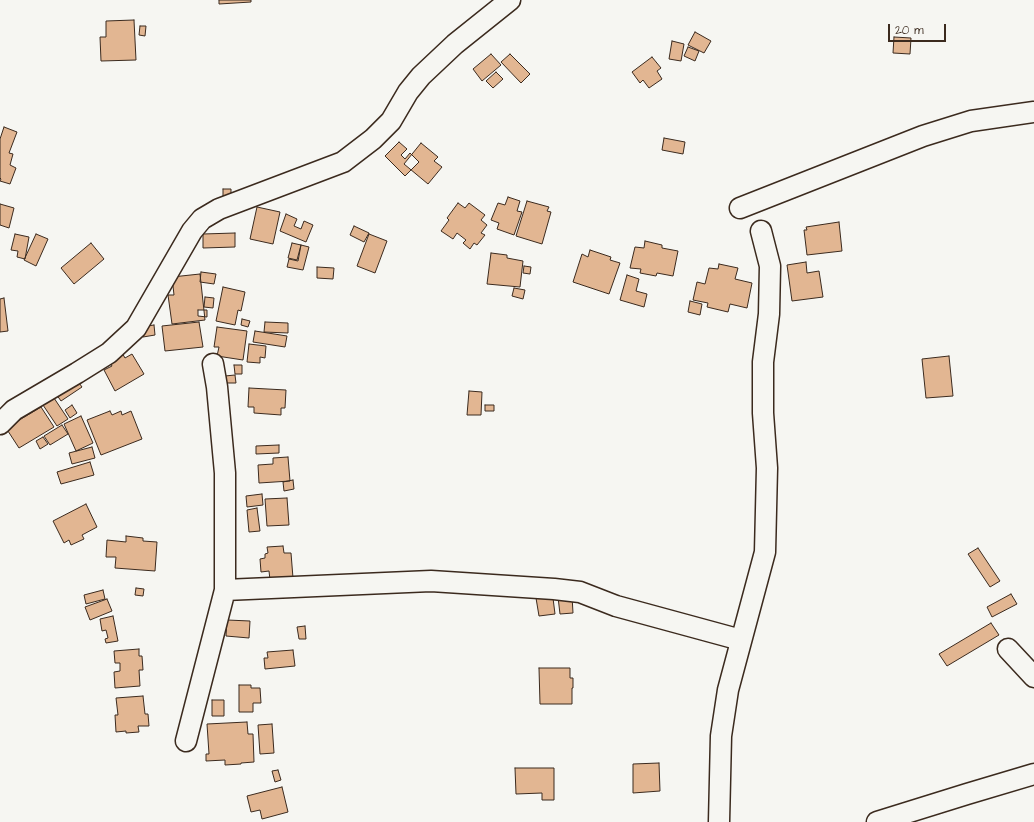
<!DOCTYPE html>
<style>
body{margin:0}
#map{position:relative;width:1034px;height:822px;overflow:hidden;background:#f6f6f2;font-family:"Architects Daughter",sans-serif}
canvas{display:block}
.scale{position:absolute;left:888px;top:24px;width:58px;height:18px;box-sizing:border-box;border:2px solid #3b2a1e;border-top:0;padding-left:5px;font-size:12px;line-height:14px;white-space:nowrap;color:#3b2a1e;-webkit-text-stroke:3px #f6f6f2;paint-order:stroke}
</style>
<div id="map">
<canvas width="1034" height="822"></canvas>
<div class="scale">20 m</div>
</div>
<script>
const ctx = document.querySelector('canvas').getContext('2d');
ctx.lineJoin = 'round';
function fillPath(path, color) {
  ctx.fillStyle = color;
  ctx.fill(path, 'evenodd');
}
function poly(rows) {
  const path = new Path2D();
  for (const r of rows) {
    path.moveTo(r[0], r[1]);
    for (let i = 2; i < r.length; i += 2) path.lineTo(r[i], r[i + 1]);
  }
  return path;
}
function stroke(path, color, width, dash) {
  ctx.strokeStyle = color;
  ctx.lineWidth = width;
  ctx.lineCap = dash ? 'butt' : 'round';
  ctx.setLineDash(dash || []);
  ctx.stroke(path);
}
const building = poly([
 [219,0,251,0,251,2,219,4,219,0],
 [134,20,136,60,101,61,100,37,106,37,106,21,134,20],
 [140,26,146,26,145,36,139,35,140,26],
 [695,32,711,41,704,53,688,45,695,32],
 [894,37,911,38,910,54,893,53,894,37],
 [672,41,684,44,681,61,669,59,672,41],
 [688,47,699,51,695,61,684,56,688,47],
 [491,54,501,65,482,81,473,69,491,54],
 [510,54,530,74,521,83,501,62,510,54],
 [652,57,661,68,657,71,662,79,649,88,643,80,640,83,632,72,652,57],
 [496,72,503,79,493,88,486,81,496,72],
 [4,127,17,132,9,153,13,154,10,165,16,168,10,184,0,181,1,179,0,178,0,139,4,127],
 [664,138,685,142,683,154,662,150,664,138],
 [399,142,407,149,401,155,405,159,410,153,419,162,405,176,385,156,399,142],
 [421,143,438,157,434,161,442,167,428,184,404,164,421,143],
 [223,189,231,189,231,196,223,196,223,189],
 [508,197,520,201,517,211,522,212,514,235,497,229,499,223,491,220,498,203,505,205,508,197],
 [527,201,549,207,547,211,551,212,542,244,516,236,527,201],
 [458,203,465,208,469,203,485,215,481,220,487,225,481,233,485,235,477,245,474,243,470,249,463,243,466,240,457,233,453,239,441,231,449,220,447,218,458,203],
 [0,204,14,208,9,228,0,225,0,204],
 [257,207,280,212,273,244,250,239,257,207],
 [286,214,297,219,294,226,301,229,304,221,313,225,306,242,280,231,286,214],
 [839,222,842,251,807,255,804,230,807,230,806,227,839,222],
 [354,226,369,233,364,242,350,235,354,226],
 [235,233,235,247,203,248,203,234,235,233],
 [15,234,29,237,25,259,17,257,18,251,11,250,15,234],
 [36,234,48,239,36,266,24,260,36,234],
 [369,234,387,241,375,273,357,266,369,234],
 [645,241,662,245,662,248,678,251,673,276,657,273,656,276,640,273,641,269,630,268,635,247,644,248,645,241],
 [91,243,104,259,74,284,61,268,91,243],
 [292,243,301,245,297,260,288,258,292,243],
 [301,245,309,247,303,270,287,267,289,259,298,261,301,245],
 [590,250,611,257,610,260,620,263,609,294,573,282,582,254,588,257,590,250],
 [491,253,507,255,507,258,523,261,520,287,487,284,491,253],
 [806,262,807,273,819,271,823,297,792,301,787,265,806,262],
 [719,264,738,268,735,279,752,283,747,308,730,304,728,312,707,307,708,303,693,300,697,282,705,284,709,268,718,269,719,264],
 [524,266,531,267,530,274,523,273,524,266],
 [317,267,334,268,333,279,317,278,317,267],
 [201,272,216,274,214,284,200,282,201,272],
 [200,274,205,320,172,324,168,295,174,295,172,277,200,274],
 [627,275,639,279,636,291,647,294,644,307,620,300,627,275],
 [223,287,245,292,241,311,238,310,235,325,216,321,223,287],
 [514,288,525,290,523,299,512,296,514,288],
 [205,297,214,298,213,308,204,307,205,297],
 [4,298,8,331,0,332,0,299,4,298],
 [690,301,702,304,700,315,688,312,690,301],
 [198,310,207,310,207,317,198,316,198,310],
 [242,319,250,321,248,327,241,325,242,319],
 [199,322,203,347,165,351,162,326,199,322],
 [265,322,288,323,288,333,264,332,265,322],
 [154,325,155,335,143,337,141,327,154,325],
 [217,327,247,331,243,360,217,356,219,347,214,347,217,327],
 [255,331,287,336,285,347,253,342,255,331],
 [249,344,266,346,265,358,260,357,260,363,247,362,249,344],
 [121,351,125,358,132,354,144,374,115,391,104,370,112,366,108,359,121,351],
 [949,356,953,396,926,398,922,359,949,356],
 [234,365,242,365,242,374,235,374,234,365],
 [235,375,236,383,225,383,225,376,235,375],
 [74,376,82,387,61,401,54,391,74,376],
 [249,388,286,390,285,408,281,408,281,415,254,413,254,407,248,407,249,388],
 [469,391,482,392,481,415,467,415,469,391],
 [52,395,68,419,57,426,41,402,52,395],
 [72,405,77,413,70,418,65,410,72,405],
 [485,405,494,405,494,411,485,411,485,405],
 [41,407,54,427,19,448,6,428,41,407],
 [110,411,112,415,121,411,122,415,131,411,142,439,101,455,87,420,110,411],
 [81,416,93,443,76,451,64,424,81,416],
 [62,425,68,434,50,445,44,436,62,425],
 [43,437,48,444,40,449,36,441,43,437],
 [279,445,279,453,256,454,256,446,279,445],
 [92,447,95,458,72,464,69,453,92,447],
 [288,457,290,481,259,483,258,465,273,464,273,458,288,457],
 [90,462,94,475,61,484,57,472,90,462],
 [293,480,294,489,284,491,283,482,293,480],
 [262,494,263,505,247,507,246,496,262,494],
 [287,498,289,525,267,526,265,499,287,498],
 [86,504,97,527,82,535,84,539,71,545,69,540,64,543,53,521,86,504],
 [257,508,260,531,249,532,247,510,257,508],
 [126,536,143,538,143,541,157,542,155,571,115,568,116,557,106,557,107,540,126,542,126,536],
 [283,546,284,553,291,553,293,578,270,580,269,571,261,572,260,559,265,558,265,554,268,553,267,547,283,546],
 [978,548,1000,581,990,587,968,554,978,548],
 [136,588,144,589,143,596,135,595,136,588],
 [103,590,105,599,86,604,84,595,103,590],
 [552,590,555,614,539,616,535,592,552,590],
 [1011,594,1017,604,992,617,987,607,1011,594],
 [572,596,573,613,560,614,558,597,572,596],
 [107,599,112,611,90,620,85,607,107,599],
 [113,616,118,641,106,643,105,639,108,638,106,630,102,631,100,619,113,616],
 [227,620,250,621,249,638,226,636,227,620],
 [991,623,999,635,947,666,939,654,991,623],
 [305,626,306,639,299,639,297,627,305,626],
 [139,649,139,656,142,656,143,670,139,670,140,686,115,688,114,672,120,671,120,663,115,663,114,651,139,649],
 [293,650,295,666,265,669,264,658,268,658,267,652,293,650],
 [539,668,570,668,570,678,573,678,573,688,572,688,572,704,540,704,539,668],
 [239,685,251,685,251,688,260,688,261,703,253,703,253,712,239,712,239,685],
 [143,696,145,714,148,714,149,726,138,726,139,732,126,733,126,731,116,732,115,715,118,715,116,698,143,696],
 [212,700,224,700,224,716,212,716,212,700],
 [247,722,248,734,253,734,254,762,241,763,241,764,225,765,225,760,206,761,206,754,209,754,207,724,247,722],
 [272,724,274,753,260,754,258,725,272,724],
 [659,763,660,791,633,793,633,764,659,763],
 [515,768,554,768,554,800,542,800,542,793,516,794,515,768],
 [278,770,281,780,275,782,272,771,278,770],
 [282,787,288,812,262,819,260,810,251,812,247,796,282,787]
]);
const minor = poly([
 [740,208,923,136,971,121,1034,112],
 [0,424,14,410,77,373,109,353,136,328,192,231,202,219,219,209,343,162,373,139,391,121,408,92,421,76,455,44,510,0],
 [225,590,431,581,554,589,580,592,616,606,741,640],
 [1008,649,1034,677],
 [186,741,225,590,225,473,217,387,213,364],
 [719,822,721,736,728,690,765,552,767,468,763,413,763,362,769,314,770,266,761,231],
 [877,822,967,794,1034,774]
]);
fillPath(building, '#e2b692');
stroke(building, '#3b2a1e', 1);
stroke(minor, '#3b2a1e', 23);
stroke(minor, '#f6f6f2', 20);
</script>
